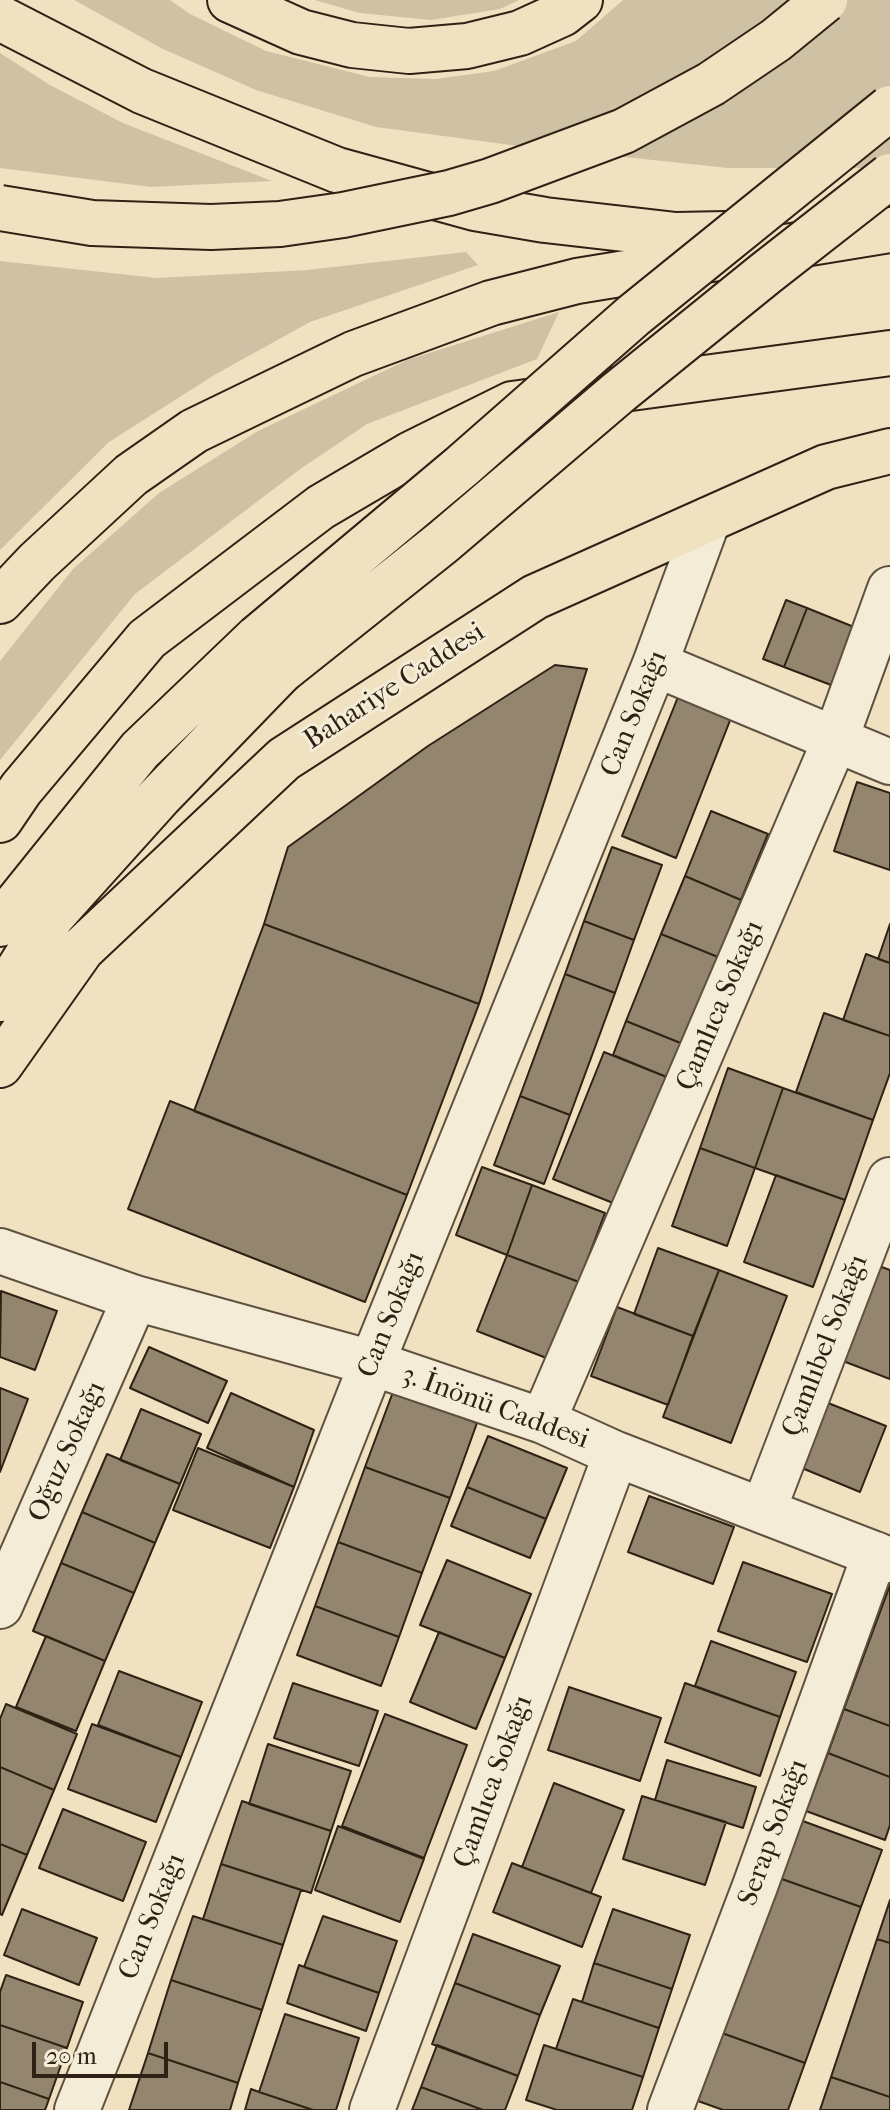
<!DOCTYPE html>
<meta charset="utf-8">
<style>
body{margin:0}
#map{position:relative;width:890px;height:2110px;overflow:hidden;background:#f0e2c1;font-family:"IM FELL French Canon",serif}
canvas{display:block}
.scale{position:absolute;left:32px;top:2042px;width:136px;height:36px;box-sizing:border-box;border:4px solid #2f2114;border-top:0;padding-left:10px;font-size:24px;line-height:28px;white-space:nowrap;color:#2f2114;-webkit-text-stroke:6px #f5ecd7;paint-order:stroke}
</style>
<div id="map">
<canvas width="890" height="2110"></canvas>
<div class="scale">20 m</div>
</div>
<script>
const ctx = document.querySelector('canvas').getContext('2d');
ctx.lineJoin = 'round';
function fillPath(path, color) {
  ctx.fillStyle = color;
  ctx.fill(path, 'evenodd');
}
function poly(rows) {
  const path = new Path2D();
  for (const r of rows) {
    path.moveTo(r[0], r[1]);
    for (let i = 2; i < r.length; i += 2) path.lineTo(r[i], r[i + 1]);
  }
  return path;
}
function stroke(path, color, width, dash) {
  ctx.strokeStyle = color;
  ctx.lineWidth = width;
  ctx.lineCap = dash ? 'butt' : 'round';
  ctx.setLineDash(dash || []);
  ctx.stroke(path);
}
function write(font, color, halo, rows, align = 'center') {
  ctx.font = font + ' "IM FELL French Canon",serif';
  ctx.lineWidth = 6;
  ctx.setLineDash([]);
  ctx.textBaseline = 'middle';
  ctx.strokeStyle = halo;
  ctx.fillStyle = color;
  for (const [text, x, y, turn = 0] of rows) {
    ctx.save();
    ctx.translate(x, y);
    ctx.rotate((+turn || 0) * Math.PI / 180);
    ctx.textAlign = isNaN(turn) ? turn : align;
    if (halo) ctx.strokeText(text, 0, 0);
    ctx.fillText(text, 0, 0);
    ctx.restore();
  }
}
const green = poly([
 [74,0,170,0,190,14,266,51,370,77,436,79,494,71,576,41,623,0,890,0,890,168,728,168,511,145,376,127,256,90,163,49],
 [315,0,519,0,500,9,431,20,359,13],
 [0,53,50,85,123,123,272,181,151,187,0,168],
 [466,252,478,265,310,322,216,374,109,442,0,550,0,261,157,278,307,270],
 [559,312,537,359,367,424,299,470,135,594,0,760,0,661,73,569,159,493,258,431,407,360]
]);
const building = poly([
 [786,600,807,608,784,667,763,659,786,600],
 [807,608,854,627,831,685,784,667,807,608],
 [555,665,587,669,479,1004,264,924,288,847,428,746,555,665],
 [678,697,731,718,676,858,622,836,678,697],
 [857,782,890,793,890,870,834,851,857,782],
 [711,811,768,834,741,900,685,876,711,811],
 [612,847,662,865,634,940,584,921,612,847],
 [685,876,741,900,718,957,661,934,685,876],
 [584,921,634,940,615,993,565,974,584,921],
 [264,924,479,1004,407,1195,194,1111,264,924],
 [890,924,890,963,878,959,890,924],
 [661,934,718,957,683,1044,626,1021,661,934],
 [866,954,890,963,890,1036,843,1020,866,954],
 [565,974,615,993,570,1115,520,1096,565,974],
 [824,1013,890,1036,890,1073,873,1120,796,1092,824,1013],
 [626,1021,683,1044,669,1078,613,1055,626,1021],
 [604,1052,669,1078,618,1205,553,1179,604,1052],
 [728,1068,783,1088,755,1168,700,1148,728,1068],
 [783,1088,873,1120,845,1200,755,1168,783,1088],
 [520,1096,570,1115,544,1184,494,1165,520,1096],
 [170,1101,407,1195,365,1302,128,1209,170,1101],
 [700,1148,755,1168,727,1246,672,1226,700,1148],
 [482,1167,532,1185,507,1255,456,1235,482,1167],
 [776,1175,845,1200,813,1287,744,1262,776,1175],
 [532,1185,605,1213,579,1282,507,1255,532,1185],
 [658,1248,719,1270,693,1336,634,1314,658,1248],
 [507,1255,579,1282,549,1359,477,1331,507,1255],
 [879,1266,890,1270,890,1379,843,1361,879,1266],
 [719,1270,787,1296,731,1443,663,1417,719,1270],
 [1,1291,57,1311,35,1370,0,1357,1,1291],
 [617,1307,693,1336,668,1405,591,1376,617,1307],
 [149,1347,227,1381,208,1423,130,1388,149,1347],
 [0,1388,28,1399,0,1472,0,1388],
 [393,1392,477,1423,450,1498,365,1467,393,1392],
 [231,1393,314,1430,294,1487,207,1448,231,1393],
 [823,1401,886,1426,860,1492,797,1466,823,1401],
 [141,1409,201,1434,180,1484,120,1460,141,1409],
 [488,1436,567,1468,546,1519,467,1487,488,1436],
 [198,1448,294,1487,270,1548,173,1510,198,1448],
 [107,1454,180,1484,155,1543,82,1512,107,1454],
 [365,1467,450,1498,422,1573,338,1542,365,1467],
 [467,1487,546,1519,530,1558,451,1526,467,1487],
 [649,1496,734,1527,713,1584,628,1552,649,1496],
 [82,1512,155,1543,134,1593,61,1563,82,1512],
 [338,1542,422,1573,399,1637,315,1606,338,1542],
 [447,1560,531,1594,505,1658,420,1625,447,1560],
 [743,1562,832,1594,807,1662,718,1631,743,1562],
 [61,1563,134,1593,105,1661,33,1631,61,1563],
 [890,1585,890,1726,844,1709,890,1585],
 [315,1606,399,1637,381,1686,297,1655,315,1606],
 [439,1632,505,1658,476,1729,410,1702,439,1632],
 [46,1636,105,1661,76,1731,16,1707,46,1636],
 [711,1641,796,1672,780,1717,695,1686,711,1641],
 [119,1671,202,1702,181,1757,98,1725,119,1671],
 [293,1683,378,1711,359,1766,274,1738,293,1683],
 [685,1683,780,1717,760,1776,665,1742,685,1683],
 [569,1687,661,1718,640,1781,548,1750,569,1687],
 [6,1704,77,1734,54,1790,0,1767,0,1719,6,1704],
 [844,1709,890,1726,890,1777,828,1753,844,1709],
 [385,1714,467,1745,424,1858,342,1826,385,1714],
 [92,1724,181,1757,156,1822,68,1789,92,1724],
 [268,1744,351,1771,331,1831,249,1804,268,1744],
 [828,1753,890,1777,890,1825,885,1840,806,1811,828,1753],
 [667,1760,756,1787,743,1828,655,1800,667,1760],
 [0,1767,54,1790,27,1855,0,1844,0,1767],
 [554,1783,624,1810,591,1893,522,1867,554,1783],
 [642,1796,726,1822,705,1885,623,1859,642,1796],
 [242,1801,331,1831,311,1893,221,1864,242,1801],
 [63,1809,146,1842,123,1901,39,1868,63,1809],
 [800,1820,882,1850,861,1907,779,1878,800,1820],
 [338,1826,424,1859,400,1922,315,1890,338,1826],
 [0,1844,27,1855,2,1915,0,1914,0,1844],
 [512,1863,601,1897,582,1947,493,1912,512,1863],
 [221,1864,301,1890,283,1945,203,1919,221,1864],
 [779,1878,861,1907,805,2063,722,2033,779,1878],
 [890,1900,890,1943,877,1939,890,1900],
 [22,1909,97,1938,79,1985,4,1955,22,1909],
 [613,1909,690,1935,672,1989,594,1963,613,1909],
 [193,1916,283,1945,262,2010,171,1980,193,1916],
 [323,1916,397,1941,379,1993,304,1967,323,1916],
 [473,1934,560,1966,540,2015,455,1983,473,1934],
 [877,1939,890,1943,890,2097,831,2077,877,1939],
 [594,1963,672,1989,659,2028,582,2002,594,1963],
 [299,1965,379,1993,366,2031,287,2003,299,1965],
 [6,1975,83,2002,67,2048,0,2025,0,1992,6,1975],
 [171,1980,262,2010,238,2083,148,2053,171,1980],
 [455,1983,540,2015,518,2076,432,2044,455,1983],
 [573,1999,659,2028,643,2077,556,2049,573,1999],
 [285,2014,359,2038,336,2110,313,2110,259,2092,285,2014],
 [0,2025,67,2048,49,2099,0,2082,0,2025],
 [722,2033,805,2063,788,2110,723,2110,698,2101,722,2033],
 [437,2045,518,2076,505,2110,483,2110,421,2087,437,2045],
 [544,2045,643,2077,632,2110,557,2110,526,2100,544,2045],
 [148,2053,238,2083,230,2110,129,2110,148,2053],
 [831,2077,890,2097,890,2110,820,2110,831,2077],
 [0,2082,49,2099,45,2110,0,2110,0,2082],
 [421,2087,483,2110,412,2110,421,2087],
 [251,2089,259,2092,313,2110,245,2110,251,2089]
]);
const minor = poly([
 [655,664,890,762],
 [0,1251,135,1298,372,1363,543,1421,616,1454,890,1560],
 [543,1421,836,738,890,589],
 [763,1511,890,1180],
 [0,1606,135,1298],
 [77,2110,372,1363,655,664,708,520],
 [372,2110,616,1454],
 [670,2110,755,1886,875,1554]
]);
const major = poly([
 [0,820,21,789,147,639,321,507,411,454,512,404,890,353],
 [0,924,140,750,257,638],
 [0,999,52,916,160,796,281,671],
 [0,1065,82,949,284,759,535,597,826,467,890,451]
]);
const highway = poly([
 [230,0,301,32,352,45,409,51,467,46,520,33,562,14,580,0],
 [0,18,142,91,337,170,475,208,545,220,676,235,726,234],
 [0,601,37,562,131,475,194,431,353,354,491,303,577,281,890,230]
]);
const majorBridge = poly([
 [257,638,461,467,634,315,890,108],
 [281,671,443,542,619,392,766,273,890,176]
]);
const highwayBridge = poly([
 [0,208,92,223,211,227,280,224,343,215,449,193,490,181,624,131,711,84,776,40,825,0]
]);
const streetNames = [
 ["Bahariye Caddesi",395,687,-33],
 ["Can Sokağı",635,714,-68],
 ["Çamlıca Sokağı",721,1006,-67],
 ["Can Sokağı",392,1315,-68],
 ["Çamlıbel Sokağı",826,1346,-69],
 ["3. İnönü Caddesi",495,1408,20],
 ["Oğuz Sokağı",68,1452,-66],
 ["Çamlıca Sokağı",494,1782,-70],
 ["Serap Sokağı",774,1833,-70],
 ["Can Sokağı",153,1917,-68]
];
fillPath(green, '#cfc1a4');
fillPath(building, '#93856e');
stroke(building, '#2f2114', 2);
stroke(minor, '#5f513f', 48);
stroke(major, '#2f2114', 48);
stroke(highway, '#2f2114', 48);
stroke(minor, '#f5ecd7', 44);
stroke(major, '#f0e2c1', 44);
stroke(highway, '#f0e2c1', 44);
stroke(majorBridge, '#2f2114', 48, []);
stroke(highwayBridge, '#2f2114', 48, []);
stroke(majorBridge, '#f0e2c1', 44);
stroke(highwayBridge, '#f0e2c1', 44);
write('28px', '#2f2114', '#f5ecd7', streetNames);
</script>
